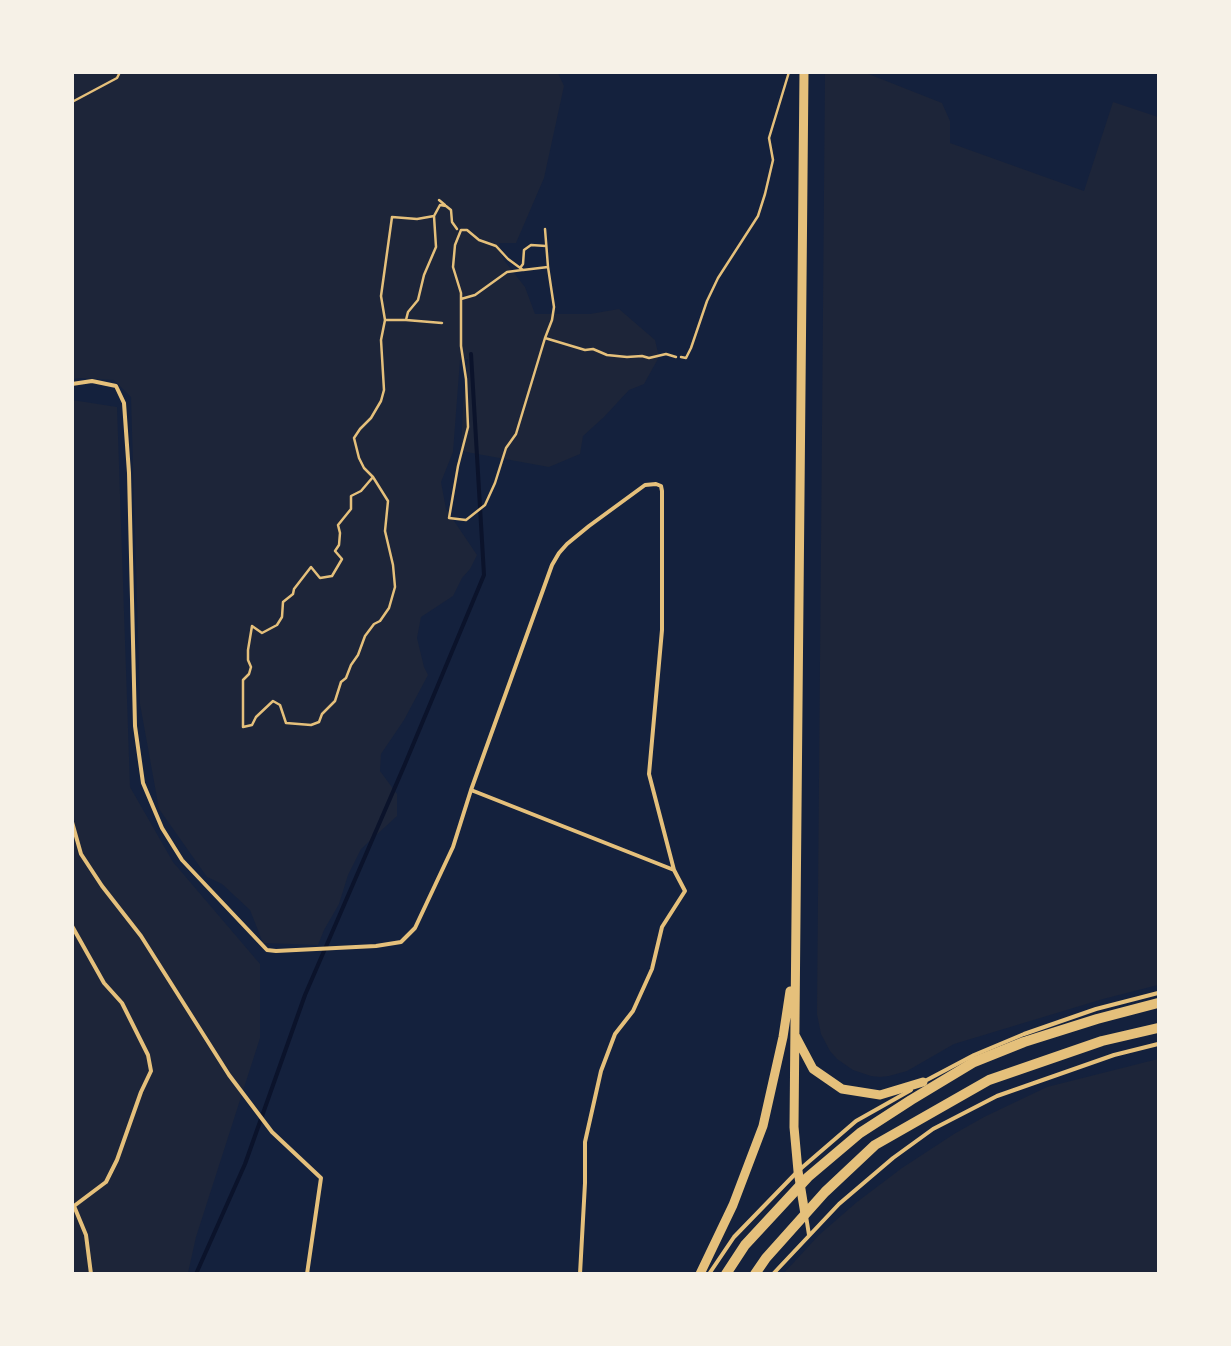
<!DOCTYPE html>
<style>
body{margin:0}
#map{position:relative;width:1231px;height:1346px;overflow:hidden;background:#14213d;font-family:"Open Sans",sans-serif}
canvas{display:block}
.frame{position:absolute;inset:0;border:74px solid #f6f1e7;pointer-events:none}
</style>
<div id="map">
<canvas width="1231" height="1346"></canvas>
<div class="frame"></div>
</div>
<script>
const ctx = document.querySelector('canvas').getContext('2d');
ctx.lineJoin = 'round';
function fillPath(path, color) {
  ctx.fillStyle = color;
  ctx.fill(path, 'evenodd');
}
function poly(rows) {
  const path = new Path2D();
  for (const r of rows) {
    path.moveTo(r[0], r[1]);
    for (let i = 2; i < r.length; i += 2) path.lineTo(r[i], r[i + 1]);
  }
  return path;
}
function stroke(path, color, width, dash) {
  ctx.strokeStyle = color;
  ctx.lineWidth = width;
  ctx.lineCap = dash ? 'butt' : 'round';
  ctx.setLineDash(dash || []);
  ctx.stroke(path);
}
const green = poly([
 [73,73,558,73,564,86,544,178,516,243,499,243,503,259,525,287,535,314,590,314,619,309,655,340,659,357,644,384,629,390,604,417,583,436,580,454,549,467,461,451,463,403,468,359,460,360,453,452,441,482,446,509,477,555,470,569,462,578,453,596,421,617,417,638,424,667,428,675,404,720,381,754,380,771,397,794,397,816,361,849,348,875,339,904,324,930,318,945,263,943,250,910,222,884,207,877,159,809,140,704,131,397,114,380,81,378,73,379],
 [825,73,866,73,942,103,950,121,950,143,1084,191,1113,102,1158,117,1158,985,1103,999,954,1044,907,1071,889,1076,880,1077,871,1076,853,1070,837,1059,830,1051,821,1034,817,1014],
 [72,400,117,407,130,787,173,862,260,964,260,1038,196,1237,188,1273,73,1273],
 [1158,1059,1158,1273,784,1273,819,1235,857,1202,902,1168,954,1134,984,1117,1047,1087]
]);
const stream = poly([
 [196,1274,245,1164,305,995,405,764,484,575,471,354]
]);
const path = poly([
 [72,102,117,78,120,72],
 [439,200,445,205],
 [545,229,548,267],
 [520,268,523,264,524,250,531,245,546,246],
 [461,299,475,295,507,272,522,270],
 [385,320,381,296,392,217,417,219,434,216],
 [406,320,442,323],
 [545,338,516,434,506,448,495,483,485,505,466,520,449,518,458,466,468,427,466,379,461,346,461,293,453,267,455,245,461,230,467,230,479,240,496,246,508,259,523,270,548,267,554,307,552,320,545,338,585,350,593,349,607,355,627,357,642,356,649,358,666,354,676,357],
 [681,357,686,358,691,348,707,301,718,278,758,216,765,194,773,160,769,138,789,72],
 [373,477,388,501,385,531,393,565,395,587,389,608,380,621,374,624,365,636,358,655,351,665,346,678,341,682,335,701,322,714,319,722,311,725,286,723,280,705,273,701,256,717,252,725,243,727,243,680,249,674,251,667,248,660,248,650,252,626,262,633,277,625,282,617,283,602,293,594,294,589,311,567,320,578,332,576,342,559,335,551,339,545,340,533,338,525,351,509,351,496,361,491,373,477,364,468,359,458,354,438,360,429,371,418,381,401,384,390,381,340,385,320,406,320,408,312,418,300,424,275,436,247,434,216,440,205,446,206,451,210,452,222,457,229]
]);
const service = poly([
 [72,384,92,381,116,386,124,403,129,473,135,726,143,783,162,828,182,860,267,950,276,951,376,946,401,942,415,928,453,847,471,790,674,870,685,891,662,927,652,969,633,1011,615,1034,601,1071,585,1142,585,1183,580,1274],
 [471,790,552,565,559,553,567,544,589,526,645,485,656,484,661,486,662,491,662,630,649,774,674,870],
 [72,822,81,854,102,886,141,936,229,1075,272,1132,321,1178,307,1274],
 [72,926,104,983,122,1003,148,1055,151,1071,141,1092,117,1160,106,1182,74,1206],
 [923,1082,974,1055,1024,1034,1096,1009,1158,993],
 [74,1206,86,1235,91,1274],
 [806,1216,809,1235],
 [709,1274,734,1237,798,1171,856,1121,911,1090],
 [773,1274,839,1204,893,1158,933,1129,997,1096,1114,1055,1158,1044]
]);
const tertiary = poly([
 [804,72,794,1127,798,1171,805,1214],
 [795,1035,813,1069,842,1089,880,1095,923,1082],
 [700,1274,733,1205,763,1126,783,1037,790,991]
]);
const secondary = poly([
 [726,1274,745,1245,808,1177,860,1133,911,1100,974,1062,1024,1042,1097,1019,1158,1003],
 [755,1274,766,1258,825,1192,875,1145,989,1080,1102,1041,1158,1028]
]);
fillPath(green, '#1d2539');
stroke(stream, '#0b132b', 4);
stroke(path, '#e5c07b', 2.5);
stroke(service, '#e5c07b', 4);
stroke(tertiary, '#e5c07b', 9);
stroke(secondary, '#e5c07b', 10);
</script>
